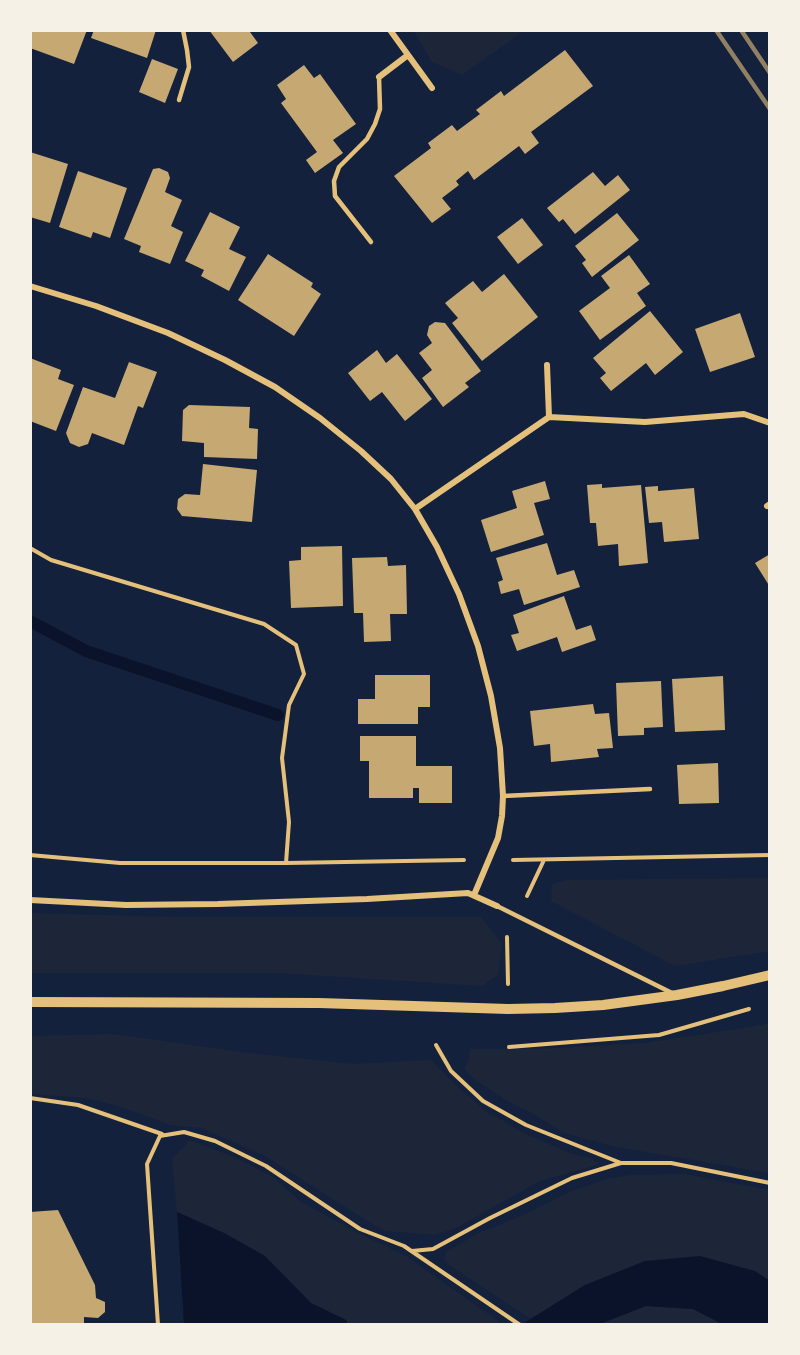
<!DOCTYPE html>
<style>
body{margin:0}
#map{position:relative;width:800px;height:1355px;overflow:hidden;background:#14213d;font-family:"IBM Plex Sans",sans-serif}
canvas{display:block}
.frame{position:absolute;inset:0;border:32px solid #f6f1e7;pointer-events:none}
</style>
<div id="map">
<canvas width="800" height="1355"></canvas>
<div class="frame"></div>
</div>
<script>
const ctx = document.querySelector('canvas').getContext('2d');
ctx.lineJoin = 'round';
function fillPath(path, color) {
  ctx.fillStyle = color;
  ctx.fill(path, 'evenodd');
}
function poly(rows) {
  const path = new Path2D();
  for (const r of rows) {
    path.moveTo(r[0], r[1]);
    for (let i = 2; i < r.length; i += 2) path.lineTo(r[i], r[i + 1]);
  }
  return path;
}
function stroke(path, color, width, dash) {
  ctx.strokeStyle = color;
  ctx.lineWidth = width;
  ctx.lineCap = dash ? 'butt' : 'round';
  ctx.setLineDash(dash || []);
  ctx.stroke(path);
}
const green = poly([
 [413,30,525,30,462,75,432,62],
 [770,878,770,951,675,966,551,901,552,884,568,880],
 [30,913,177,917,481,917,502,944,498,975,482,986,278,973,30,973],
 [770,1023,770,1173,616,1147,564,1133,530,1112,509,1102,474,1079,464,1069,469,1060,470,1049,539,1049,644,1043,756,1026],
 [113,1034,248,1053,354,1064,431,1060,459,1088,489,1114,502,1120,523,1133,572,1154,590,1158,600,1164,540,1181,458,1227,435,1235,385,1231,361,1217,265,1156,201,1128,170,1125,119,1106,87,1098,30,1094,30,1036],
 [189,1140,237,1158,274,1178,301,1202,364,1236,406,1256,504,1325,348,1325,346,1320,311,1303,265,1256,224,1233,177,1212,172,1158,186,1145],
 [684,1174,770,1190,770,1281,755,1271,585,1285,531,1319,449,1265,444,1259,446,1252,482,1231,490,1229,534,1210,570,1192,606,1179,631,1175],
 [646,1306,693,1309,724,1325,597,1325]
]);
const water = poly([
 [177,1212,224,1233,265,1256,311,1303,346,1320,348,1325,184,1325],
 [700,1256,755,1271,770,1281,770,1325,724,1325,693,1309,646,1306,597,1325,521,1325,585,1285,645,1261]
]);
const stream = poly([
 [30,621,86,651,278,715]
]);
const building = poly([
 [30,30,87,30,74,64,30,48],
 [94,30,156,30,147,58,91,38],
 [209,30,252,30,250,32,258,43,233,62],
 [565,50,593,86,531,132,539,143,525,154,519,146,474,180,468,171,456,181,459,185,442,198,451,209,432,223,394,176,431,148,428,143,452,125,457,131,480,114,476,110,501,91,504,96],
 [152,59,178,69,165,103,139,92],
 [304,65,314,78,320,74,356,124,333,140,343,153,315,173,306,160,317,152,281,103,286,99,277,85],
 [30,152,68,164,50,223,30,217],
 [159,168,168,172,170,178,165,192,182,200,171,226,183,232,170,264,139,252,141,246,124,239,153,169],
 [78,171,127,188,110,238,93,232,91,238,59,227],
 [593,172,605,186,618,175,630,190,575,234,563,219,559,222,547,208],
 [210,212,240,227,229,249,246,257,229,291,201,276,204,270,185,261],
 [617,213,639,240,592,277,582,263,586,260,575,246],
 [522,218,543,245,518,264,497,237],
 [268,254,313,283,311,287,321,294,294,336,238,300],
 [629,255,650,284,637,293,646,306,600,340,579,311,610,288,601,276],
 [504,274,538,317,482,361,452,323,458,318,445,303,473,281,482,292],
 [650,311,683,352,655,375,646,363,611,391,600,378,606,373,593,358],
 [740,313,755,357,710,372,695,329],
 [435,322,445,323,481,371,465,383,469,387,443,407,422,378,432,370,419,353,432,343,427,335,429,326],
 [377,350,386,363,397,354,432,399,405,421,382,392,370,401,348,373],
 [30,358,61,370,58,379,74,385,56,431,30,421],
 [129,362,157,372,143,408,138,406,124,445,92,433,88,444,79,447,70,443,66,433,83,387,115,398],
 [189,405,250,407,249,428,258,429,257,459,204,457,204,443,182,441,183,410],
 [203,464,257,470,252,522,182,516,177,509,178,499,185,494,200,495],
 [545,481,550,499,534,503,544,535,491,552,481,520,517,508,512,491],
 [602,484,602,488,641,485,648,563,619,566,618,544,598,546,596,523,590,523,587,485],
 [658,486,658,491,694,488,699,539,664,542,662,522,649,523,645,487],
 [547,543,557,575,574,570,580,587,524,605,519,589,501,594,498,582,503,580,496,558],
 [342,546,343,606,291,608,289,561,301,560,301,547],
 [770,554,770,587,755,563],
 [387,557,388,566,406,565,407,614,390,614,391,641,364,642,363,613,354,613,352,558],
 [564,596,576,630,591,625,596,640,562,652,557,637,517,651,511,635,519,633,513,615],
 [375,675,430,675,430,707,418,707,418,724,358,724,358,699,375,699],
 [723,676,725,730,675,732,672,679],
 [661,681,663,727,644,728,644,735,618,736,616,683],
 [593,704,595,714,609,713,613,748,597,749,599,757,551,762,550,744,534,746,530,711],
 [360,736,416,736,416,766,452,766,452,803,419,803,419,788,413,788,413,798,369,798,369,761,360,761],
 [718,763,719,803,679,804,677,765],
 [58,1210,95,1285,96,1298,105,1302,105,1312,98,1318,84,1317,84,1325,30,1325,30,1212]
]);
const path = poly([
 [30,548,51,560,264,624,296,645,304,674,289,705,282,758,289,822,286,863],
 [30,855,120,863,286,863,464,860],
 [513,860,770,855],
 [527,896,544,860],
 [507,937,508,984],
 [436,1045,451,1071,483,1101,526,1125,621,1163],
 [509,1047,659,1035,749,1009],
 [30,1098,78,1105,162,1134],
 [412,1251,433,1249,490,1218,572,1178,621,1163,671,1163,770,1183],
 [158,1325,147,1164,160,1136,184,1132,215,1141,266,1166,360,1229,404,1246,520,1325]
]);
const service = poly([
 [179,100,189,67,187,50,183,30],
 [371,242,335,196,334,181,339,167,367,139,375,124,380,109,379,77],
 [503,796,650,789],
 [497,906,672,993]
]);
const minor = poly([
 [390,30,432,88],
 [379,77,408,55],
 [30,286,96,306,168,333,225,360,275,387,320,418,361,451,391,479,415,509,437,547,459,594,478,646,491,696,500,748,503,796,502,816,498,838,474,895],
 [547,365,549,417],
 [767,506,770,504],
 [415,509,549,417,645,422,744,414,770,423],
 [30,900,126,905,218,904,367,899,468,893,497,906]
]);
const tertiary = poly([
 [30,1002,319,1003,508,1009,555,1008,603,1005,677,995,723,986,770,975]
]);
const rail = poly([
 [716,30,770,109],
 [741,30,770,73]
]);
fillPath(green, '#1d2539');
fillPath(water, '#0b132b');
stroke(stream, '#0b132b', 12);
fillPath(building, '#c6a872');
stroke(path, '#e5c07b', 4);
stroke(service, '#e5c07b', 4.5);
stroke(minor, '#e5c07b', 6);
stroke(tertiary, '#e5c07b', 10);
stroke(rail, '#918062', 4.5);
</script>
